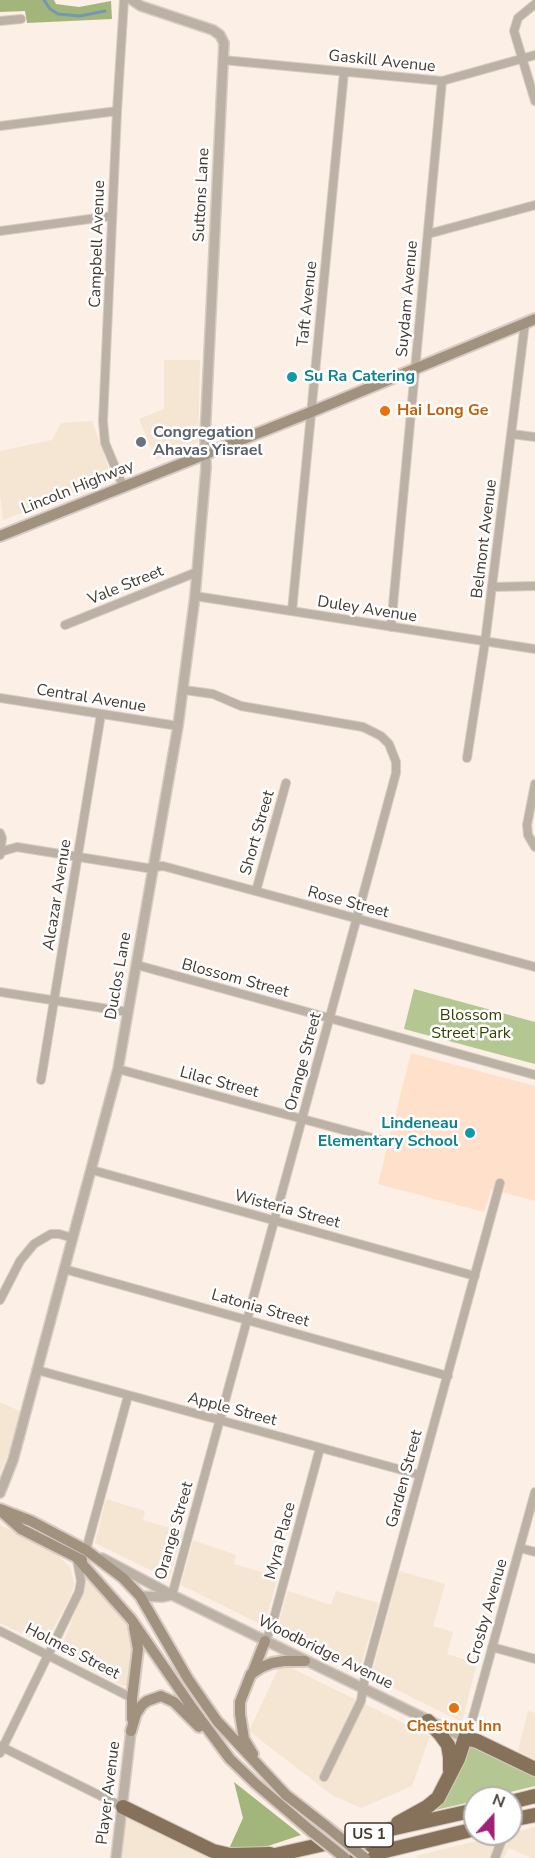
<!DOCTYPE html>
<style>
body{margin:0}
#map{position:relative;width:535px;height:1858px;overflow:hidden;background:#fcefe6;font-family:"Nunito Sans",sans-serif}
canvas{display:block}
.north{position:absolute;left:463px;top:1786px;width:60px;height:60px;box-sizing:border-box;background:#fff;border:2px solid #b5b0ac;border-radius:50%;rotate:21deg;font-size:16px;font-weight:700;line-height:24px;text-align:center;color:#453930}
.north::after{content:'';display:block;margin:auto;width:21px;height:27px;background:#9e2177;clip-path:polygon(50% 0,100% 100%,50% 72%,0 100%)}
</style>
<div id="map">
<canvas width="535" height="1858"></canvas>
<div class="north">N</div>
</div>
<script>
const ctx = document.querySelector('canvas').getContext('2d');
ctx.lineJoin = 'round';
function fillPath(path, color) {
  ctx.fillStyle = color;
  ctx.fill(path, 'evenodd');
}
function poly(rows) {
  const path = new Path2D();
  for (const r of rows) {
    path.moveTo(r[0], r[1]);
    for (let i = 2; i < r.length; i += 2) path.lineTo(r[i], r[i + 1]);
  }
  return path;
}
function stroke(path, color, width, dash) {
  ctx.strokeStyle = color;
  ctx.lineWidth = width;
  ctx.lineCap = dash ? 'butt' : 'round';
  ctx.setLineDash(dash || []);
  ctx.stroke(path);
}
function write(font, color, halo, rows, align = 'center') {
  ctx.font = font + ' "Nunito Sans",sans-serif';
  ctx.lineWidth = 5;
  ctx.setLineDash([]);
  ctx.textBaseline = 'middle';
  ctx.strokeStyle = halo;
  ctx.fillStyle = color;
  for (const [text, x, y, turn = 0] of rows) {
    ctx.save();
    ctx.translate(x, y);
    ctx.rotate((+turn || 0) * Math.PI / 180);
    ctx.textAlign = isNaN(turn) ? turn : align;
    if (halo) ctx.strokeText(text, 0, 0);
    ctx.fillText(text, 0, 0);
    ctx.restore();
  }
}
const commercial = poly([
 [164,360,200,360,198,442,156,460,139,419,164,409],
 [92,421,112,478,3,520,0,495,0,451,52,440,61,423],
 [0,1402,22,1412,12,1445,0,1472],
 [106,1499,145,1511,143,1520,183,1532,169,1579,95,1543],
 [0,1525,55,1553,70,1567,74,1584,71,1596,46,1642,37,1641,0,1623],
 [193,1540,236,1555,234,1564,278,1577,264,1626,181,1585],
 [399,1571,445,1584,433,1626,453,1632,447,1654,477,1663,462,1722,371,1677],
 [86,1576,126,1623,131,1632,134,1641,131,1683,128,1686,123,1686,65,1655,60,1650,80,1600],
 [288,1591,331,1605,336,1591,379,1603,359,1672,276,1632],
 [281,1663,430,1736,412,1786,361,1808,332,1795,249,1731],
 [528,1711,535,1713,535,1759,518,1751],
 [127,1816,213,1858,122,1858],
 [535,1827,535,1858,531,1858,509,1848,504,1858,418,1858,415,1856]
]);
const built = poly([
 [411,1053,535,1086,535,1201,491,1189,484,1212,378,1184]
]);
const green = poly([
 [414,989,535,1022,535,1064,404,1029],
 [468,1744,535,1774,535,1786,486,1798,475,1798,475,1801,431,1811,450,1790]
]);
const forest = poly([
 [0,0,54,0,56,4,79,7,111,1,112,19,27,23,25,11,0,12],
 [234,1782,301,1835,253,1851,228,1851,243,1818]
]);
const stream = poly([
 [44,0,50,9,58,14,80,16,105,11]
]);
const minor = poly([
 [535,4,518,18,514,31,535,101],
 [0,21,21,19],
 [223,60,442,81,535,55],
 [0,126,117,111],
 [0,231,112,216],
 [428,234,535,205],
 [511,434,535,437],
 [123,486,105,443,103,421,117,111,124,0],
 [492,587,535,586],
 [195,596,535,649],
 [292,611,344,72],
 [65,625,197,572],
 [391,627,442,81],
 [0,698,178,726],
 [467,758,485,642,525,323],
 [535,784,527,825,528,835,535,847],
 [0,833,2,838,0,855],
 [0,852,17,847,147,868,163,866,535,967],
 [256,891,286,783],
 [137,965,535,1075],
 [0,992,128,1012],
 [118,1069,384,1141],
 [41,1080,101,714],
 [92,1170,475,1276],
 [64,1269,448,1376],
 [0,1300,20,1261,34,1244,51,1234,59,1234,73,1238],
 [37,1370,420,1475],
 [520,1548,535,1552],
 [86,1550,128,1396],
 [172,1595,359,910,396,773,396,762,389,744,381,736,363,727,241,706,213,694,184,690],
 [0,1631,132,1698],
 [265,1641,271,1629,320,1448],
 [492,1647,535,1659],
 [465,1738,470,1728,535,1492],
 [0,1746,123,1807],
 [0,1753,79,1592,81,1581,77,1560],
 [324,1777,361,1701,365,1676,500,1183],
 [495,1858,504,1834]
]);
const tertiary = poly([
 [0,1493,13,1460,118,1069,178,726,195,596,206,468,205,437,224,43,220,35,213,30,141,6,132,0],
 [102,1558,172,1595,465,1738],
 [140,1596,162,1597,172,1595],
 [116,1858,131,1731]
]);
const secondary = poly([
 [0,536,311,412,535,319],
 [0,1509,31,1521,86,1550,123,1578,140,1596,188,1679,217,1721,286,1795,326,1826],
 [3,1513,21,1529,82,1560],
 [77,1558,131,1619,193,1709,230,1759,256,1784,311,1831],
 [252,1674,265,1641],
 [132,1719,132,1698,138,1649,134,1627],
 [131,1731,136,1714,142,1705,147,1701,161,1696,174,1702,199,1727],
 [253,1754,244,1739,240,1714,240,1702,251,1674,262,1667,272,1663,284,1661,305,1661]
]);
const trunk = poly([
 [428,1721,440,1734,448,1745,450,1757,450,1770],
 [511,1802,535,1796],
 [123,1807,213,1851,230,1855,270,1854],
 [511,1820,535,1815],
 [398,1823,427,1807,438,1798,458,1759,465,1738,477,1741,535,1769],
 [262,1858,475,1810],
 [356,1858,475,1829]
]);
const secondaryBridge = poly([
 [326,1826,365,1858],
 [311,1831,345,1858]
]);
const markers = [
 [292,377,6,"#0f9aa8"],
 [385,411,6,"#e8710a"],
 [141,442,6,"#6b7280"],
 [470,1133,6,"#0f9aa8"],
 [454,1708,6,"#e8710a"]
];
const shields = [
 [369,1835,48]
];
const shieldNames = [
 ["US 1",369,1835]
];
const streetNames = [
 ["Gaskill Avenue",382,62,6],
 ["Suttons Lane",202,195,-87],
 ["Campbell Avenue",98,244,-88],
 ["Suydam Avenue",408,299,-85],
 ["Taft Avenue",308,304,-84],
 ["Lincoln Highway",78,488,-22],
 ["Belmont Avenue",485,539,-83],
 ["Vale Street",126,586,-22],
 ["Duley Avenue",367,610,9],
 ["Central Avenue",91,699,9],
 ["Short Street",258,833,-74],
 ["Alcazar Avenue",58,895,-81],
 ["Rose Street",348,903,15],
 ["Duclos Lane",119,976,-80],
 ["Blossom Street",235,979,15],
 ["Orange Street",304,1062,-75],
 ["Lilac Street",219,1083,15],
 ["Wisteria Street",287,1210,15],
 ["Latonia Street",260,1309,16],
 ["Apple Street",232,1410,15],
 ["Garden Street",405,1479,-75],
 ["Orange Street",175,1531,-74],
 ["Myra Place",281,1541,-75],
 ["Crosby Avenue",488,1612,-74],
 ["Holmes Street",72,1652,27],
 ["Woodbridge Avenue",325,1653,26],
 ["Player Avenue",109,1793,-83]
];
const cultureNames = [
 ["Su Ra Catering",304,377],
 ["Lindeneau",458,1124,"right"],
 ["Elementary School",458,1142,"right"]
];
const foodNames = [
 ["Hai Long Ge",397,411],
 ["Chestnut Inn",454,1727,"center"]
];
const worshipNames = [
 ["Congregation",153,433],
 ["Ahavas Yisrael",153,451]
];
const parkNames = [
 ["Blossom",471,1016],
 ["Street Park",471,1034]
];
fillPath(commercial, '#f5e5d3');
fillPath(built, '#ffe0ca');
fillPath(green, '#b4c691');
fillPath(forest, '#a2b67b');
stroke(stream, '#7498b2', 3);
stroke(minor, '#d7cbc2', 10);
stroke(tertiary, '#d7cbc2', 12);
stroke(secondary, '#d7cbc2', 14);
stroke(trunk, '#d7cbc2', 16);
stroke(minor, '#bcb1a5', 8);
stroke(tertiary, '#bcb1a5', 9);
stroke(secondary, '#a19280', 10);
stroke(trunk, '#86725a', 14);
stroke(secondaryBridge, '#d7cbc2', 14, []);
stroke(secondaryBridge, '#a19280', 10);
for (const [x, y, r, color] of markers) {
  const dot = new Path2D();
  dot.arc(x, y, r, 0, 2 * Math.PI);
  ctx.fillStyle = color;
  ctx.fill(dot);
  stroke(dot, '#fff', 2);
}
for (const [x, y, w] of shields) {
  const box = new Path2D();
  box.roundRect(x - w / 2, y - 12, w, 24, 4.5);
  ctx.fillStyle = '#fff';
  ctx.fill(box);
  stroke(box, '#453930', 1.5);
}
write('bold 15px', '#453930', null, shieldNames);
write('16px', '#453930', '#fff', streetNames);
write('bold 16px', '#0d838f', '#fff', cultureNames, 'left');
write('bold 16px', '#c56008', '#fff', foodNames, 'left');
write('bold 16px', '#5b616d', '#fff', worshipNames, 'left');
write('16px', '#324300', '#fff', parkNames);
</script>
